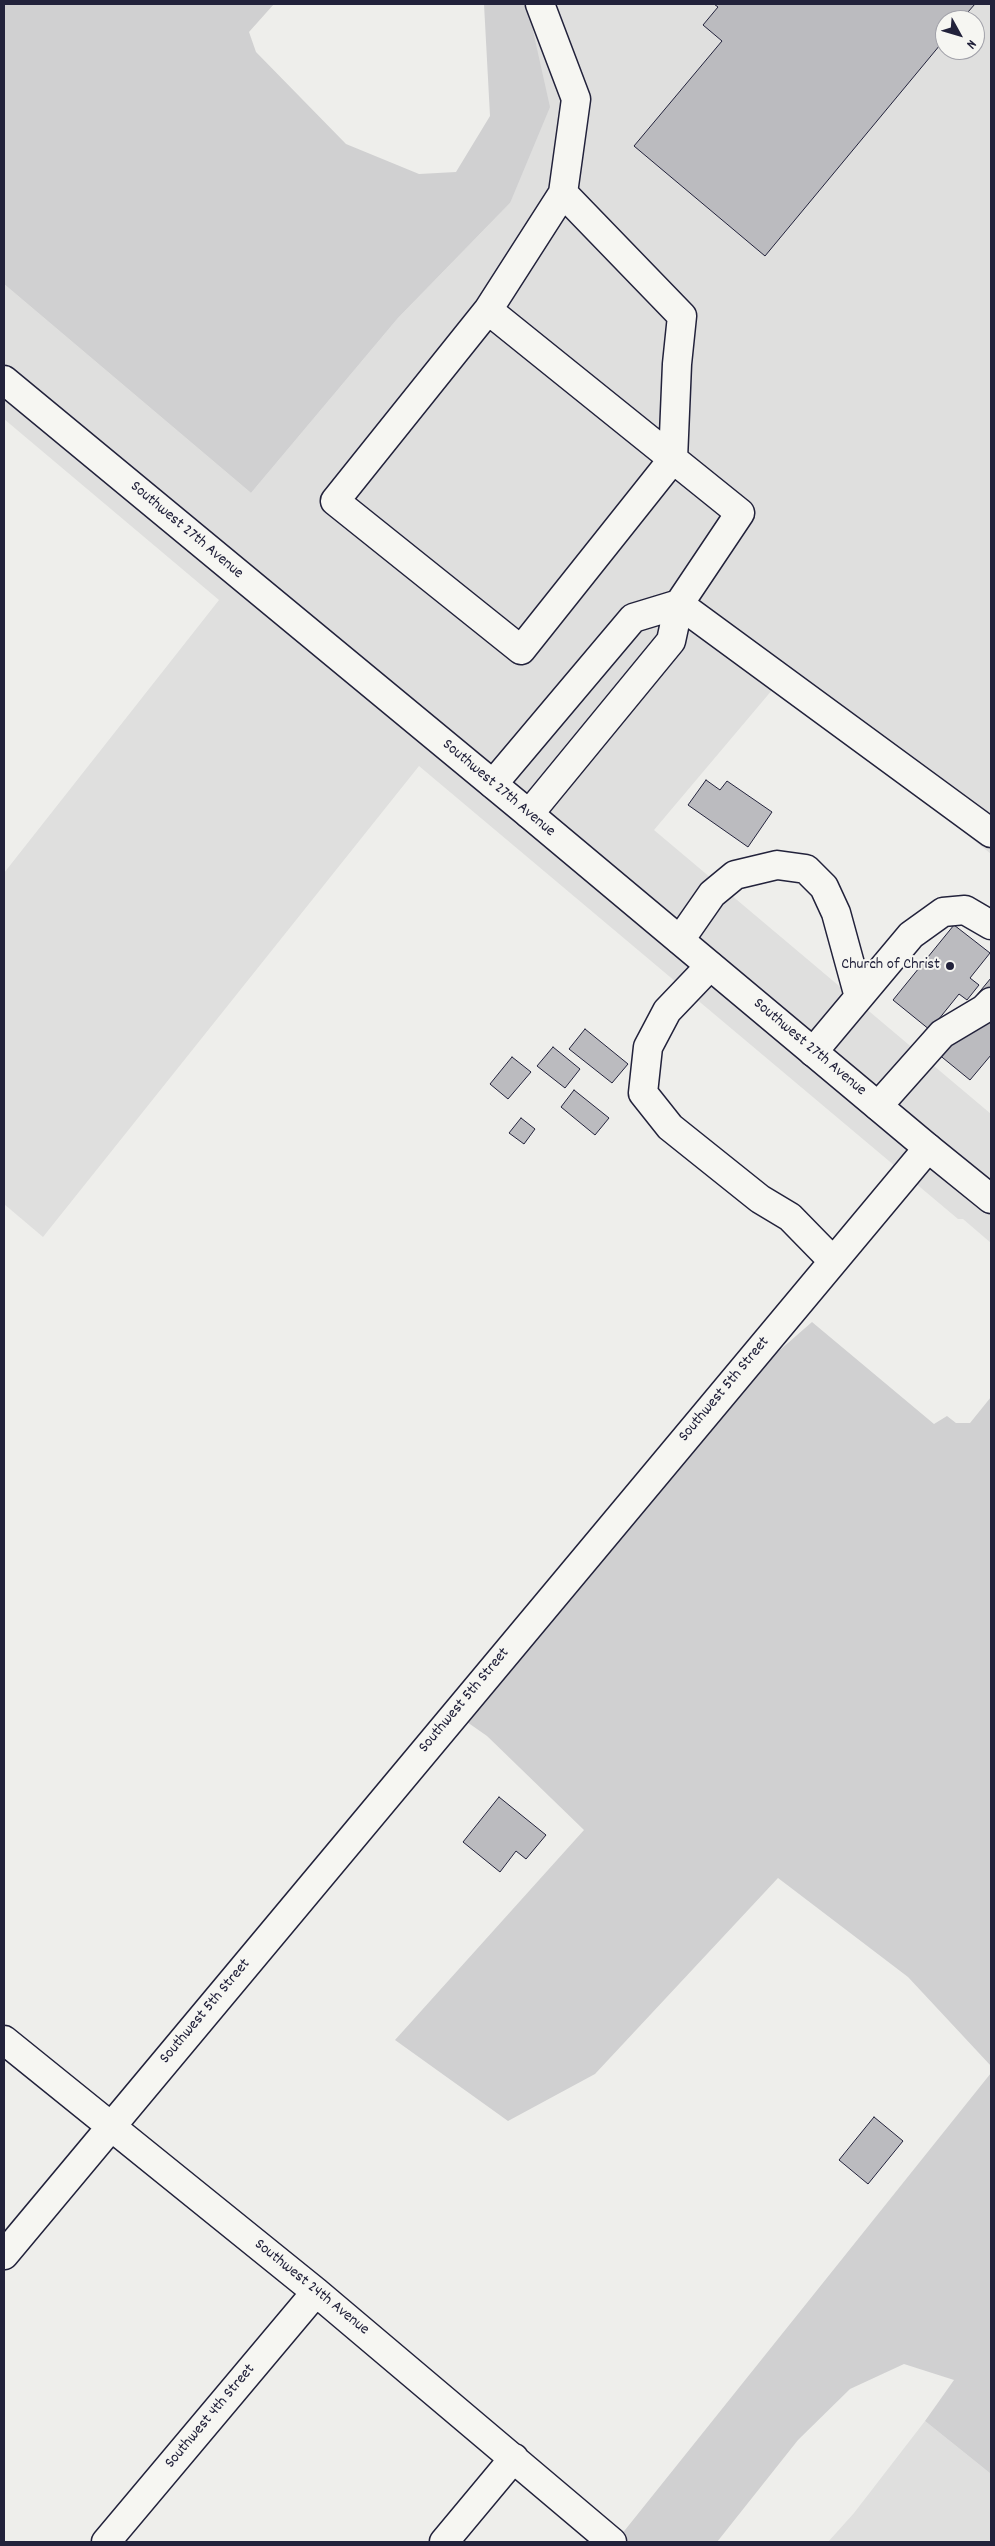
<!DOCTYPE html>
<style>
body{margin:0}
#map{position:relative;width:995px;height:2546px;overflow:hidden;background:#eeeeeb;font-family:Dekko,sans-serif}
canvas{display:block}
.frame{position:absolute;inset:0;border:5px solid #22223b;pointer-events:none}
.north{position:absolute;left:935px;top:10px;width:50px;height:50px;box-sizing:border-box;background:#f6f6f2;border:1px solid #a1a1a9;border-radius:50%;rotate:129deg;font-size:14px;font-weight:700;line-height:20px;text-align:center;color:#22223b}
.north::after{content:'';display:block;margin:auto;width:18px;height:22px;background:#22223b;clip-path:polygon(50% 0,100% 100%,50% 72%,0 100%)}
</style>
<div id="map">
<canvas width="995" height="2546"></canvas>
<div class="frame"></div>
<div class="north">N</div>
</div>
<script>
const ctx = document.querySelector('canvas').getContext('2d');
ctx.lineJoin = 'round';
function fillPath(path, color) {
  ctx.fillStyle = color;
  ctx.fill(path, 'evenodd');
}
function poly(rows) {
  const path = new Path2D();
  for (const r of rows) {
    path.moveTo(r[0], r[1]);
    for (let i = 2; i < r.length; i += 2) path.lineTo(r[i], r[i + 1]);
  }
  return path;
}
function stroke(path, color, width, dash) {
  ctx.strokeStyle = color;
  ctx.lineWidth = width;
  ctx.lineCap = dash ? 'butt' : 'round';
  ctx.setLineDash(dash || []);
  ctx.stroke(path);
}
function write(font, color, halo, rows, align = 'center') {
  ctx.font = font + ' Dekko,sans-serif';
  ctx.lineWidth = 4;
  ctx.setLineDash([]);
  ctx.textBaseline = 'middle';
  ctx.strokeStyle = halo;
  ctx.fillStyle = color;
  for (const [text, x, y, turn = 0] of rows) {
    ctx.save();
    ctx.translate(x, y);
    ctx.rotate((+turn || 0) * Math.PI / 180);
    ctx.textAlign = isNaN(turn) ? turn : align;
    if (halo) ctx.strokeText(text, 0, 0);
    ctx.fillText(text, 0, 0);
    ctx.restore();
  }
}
const built = poly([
 [527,4,991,4,991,854,778,683,654,830,991,1114,991,1184,4,365,4,284,251,493,398,318,510,203,529,8],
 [945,20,975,20,975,50,945,50],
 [4,393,991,1212,991,1243,963,1219,958,1219,419,766,43,1237,4,1204,4,873,219,600,4,419],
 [925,2421,991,2474,991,2542,828,2542,854,2513]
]);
const green = poly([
 [4,4,274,4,249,32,256,52,346,144,419,174,456,172,490,116,484,4,527,4,550,107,510,203,398,318,251,493,4,284],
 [812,1322,934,1424,947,1416,956,1423,970,1423,991,1397,991,2066,908,1977,778,1878,595,2074,508,2121,395,2040,584,1830,487,1736,457,1715,718,1404],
 [991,2073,991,2474,925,2421,954,2380,904,2364,850,2389,798,2440,717,2542,629,2542,621,2535]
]);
const building = poly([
 [714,4,975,4,961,20,945,20,945,39,765,256,634,146,722,41,703,25,718,7,714,4],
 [706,780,720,790,727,781,772,812,748,847,688,805,706,780],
 [954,925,990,953,970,978,979,985,967,1000,959,994,930,1030,893,1000,954,925],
 [991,978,991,1055,970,1080,932,1049,991,978],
 [585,1029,628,1064,612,1083,569,1049,585,1029],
 [553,1047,580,1069,565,1088,537,1066,553,1047],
 [512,1057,531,1072,508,1099,490,1084,512,1057],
 [574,1090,609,1118,595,1135,561,1107,574,1090],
 [521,1118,535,1129,524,1144,509,1133,521,1118],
 [499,1797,546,1835,526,1859,516,1851,500,1872,463,1842,499,1797],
 [874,2117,903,2141,868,2184,839,2160,874,2117]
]);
const minor = poly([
 [488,310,335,501,521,650,673,459,677,364,682,316,563,193],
 [679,604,991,833],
 [493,784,633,618,679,604],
 [529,814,671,641,679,604,740,513,488,310,563,193,576,99,540,4],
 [680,940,712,894,735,875,777,865,806,869,824,887,836,913,859,997],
 [710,966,667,1011,648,1047,643,1093,670,1127,760,1199,790,1217,833,1261],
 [813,1052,911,935,943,912,965,910,991,925],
 [878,1106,942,1034,984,1009,991,1002],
 [4,2040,316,2292,612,2542],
 [4,2255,928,1148],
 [106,2542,316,2292],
 [444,2542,514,2458]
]);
const major = poly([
 [4,380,529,814,928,1148,991,1199]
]);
const markers = [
 [950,966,5,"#22223b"]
];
const streetNames = [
 ["Southwest 27th Avenue",186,531,40],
 ["Southwest 27th Avenue",498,789,40],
 ["Southwest 27th Avenue",809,1048,40],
 ["Southwest 5th Street",725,1390,-50],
 ["Southwest 5th Street",465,1701,-50],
 ["Southwest 5th Street",206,2012,-50],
 ["Southwest 24th Avenue",311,2288,39],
 ["Southwest 4th Street",211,2417,-50]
];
const poiNames = [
 ["Church of Christ",940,966]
];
fillPath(built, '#dfdfde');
fillPath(green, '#d0d0d1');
fillPath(building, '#bbbbbf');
stroke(building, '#22223b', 1);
stroke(minor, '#22223b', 31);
stroke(major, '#22223b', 31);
stroke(minor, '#f6f6f2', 28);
stroke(major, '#f6f6f2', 28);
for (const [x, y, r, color] of markers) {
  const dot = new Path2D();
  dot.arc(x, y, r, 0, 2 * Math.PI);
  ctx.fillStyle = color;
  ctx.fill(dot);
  stroke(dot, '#f6f6f2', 2);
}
write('16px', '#22223b', '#f6f6f2', streetNames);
write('16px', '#22223b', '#f6f6f2', poiNames, 'right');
</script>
